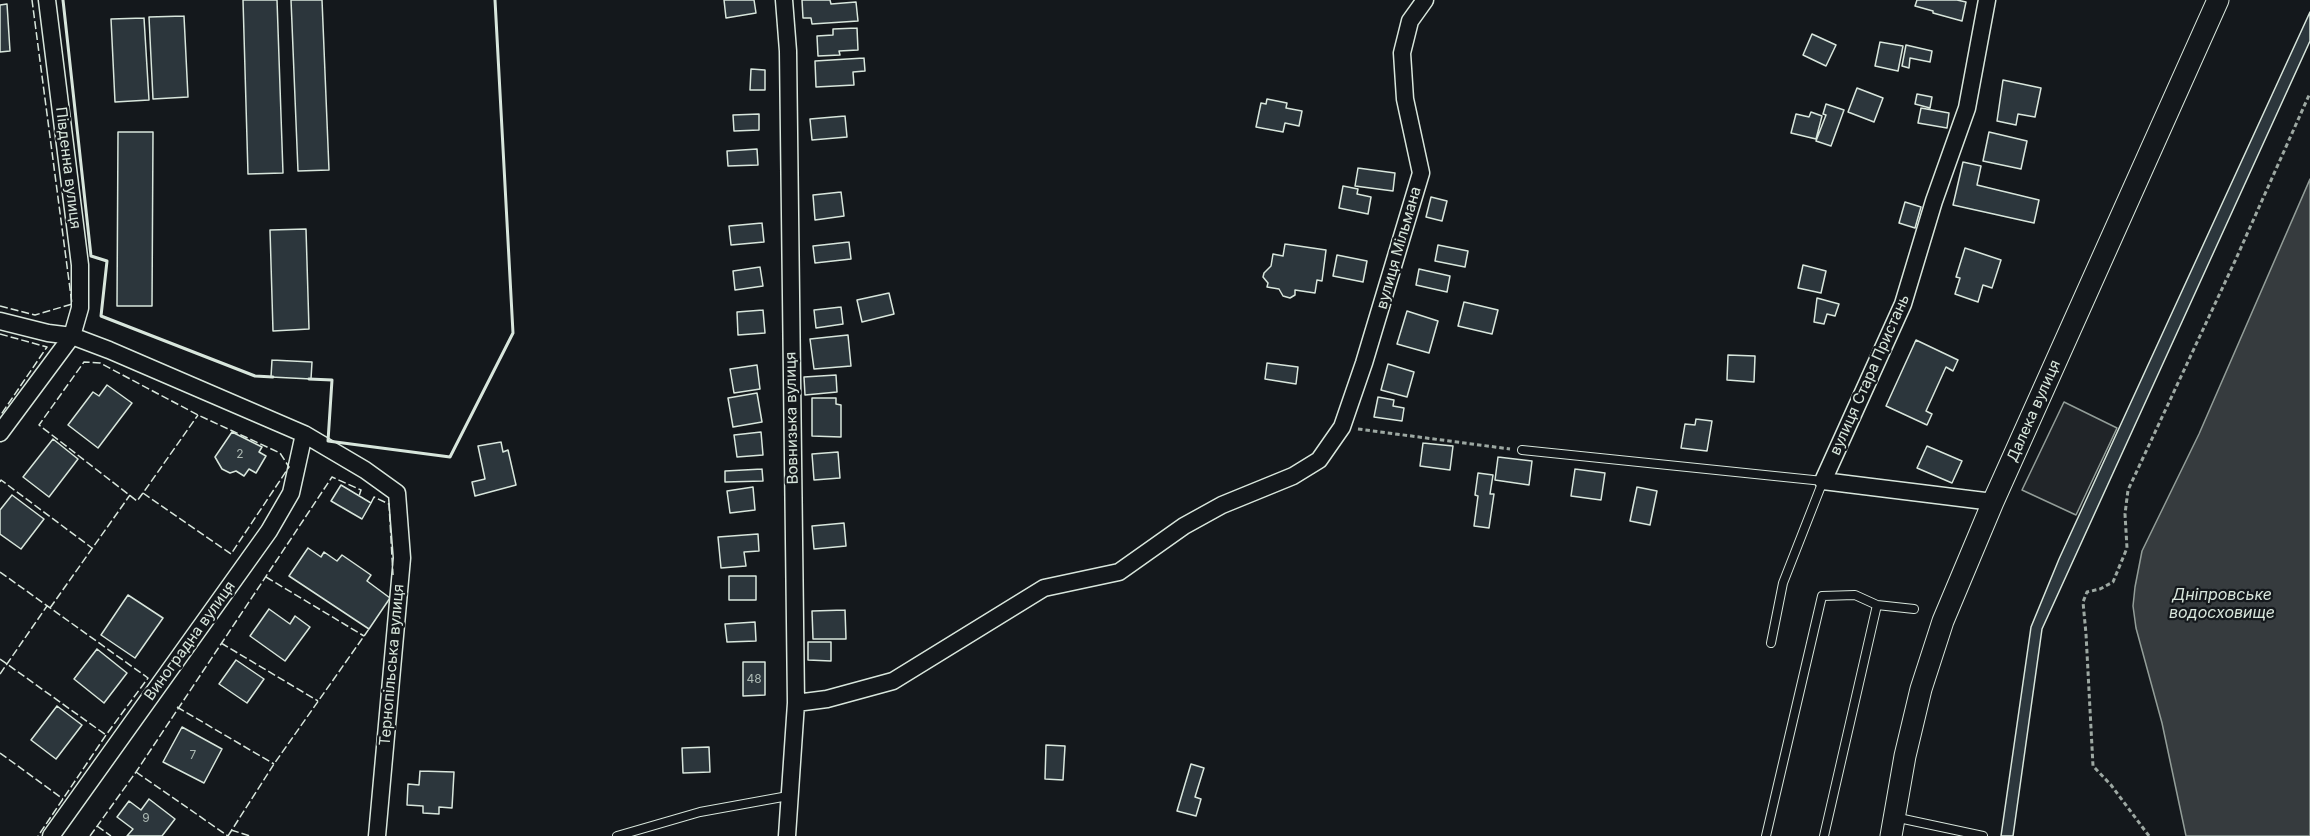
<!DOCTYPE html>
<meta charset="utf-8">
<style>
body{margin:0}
canvas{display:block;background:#14181c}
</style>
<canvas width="2310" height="836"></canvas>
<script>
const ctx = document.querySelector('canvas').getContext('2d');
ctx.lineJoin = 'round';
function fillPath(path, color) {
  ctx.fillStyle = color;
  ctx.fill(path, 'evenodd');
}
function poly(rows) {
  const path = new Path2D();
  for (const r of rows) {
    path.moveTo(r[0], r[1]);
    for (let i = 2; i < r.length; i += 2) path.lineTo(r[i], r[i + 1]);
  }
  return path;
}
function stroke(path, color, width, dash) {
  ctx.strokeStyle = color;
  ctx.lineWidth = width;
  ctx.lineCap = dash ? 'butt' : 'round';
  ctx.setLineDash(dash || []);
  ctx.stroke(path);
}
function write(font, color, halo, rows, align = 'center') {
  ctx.font = font + ' Inter,sans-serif';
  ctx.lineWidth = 4.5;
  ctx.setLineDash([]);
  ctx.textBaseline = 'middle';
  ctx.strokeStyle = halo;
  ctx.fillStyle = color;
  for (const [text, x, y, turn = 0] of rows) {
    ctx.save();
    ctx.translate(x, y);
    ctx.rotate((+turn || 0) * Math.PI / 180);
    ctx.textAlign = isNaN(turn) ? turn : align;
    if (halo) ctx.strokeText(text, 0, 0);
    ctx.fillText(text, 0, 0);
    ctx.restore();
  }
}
const green = poly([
 [2064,402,2117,428,2076,515,2022,490,2064,402]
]);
const water = poly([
 [2310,179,2310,836,2186,836,2162,723,2136,628,2133,606,2135,587,2142,551,2199,434,2310,179]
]);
const building = poly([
 [243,0,277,0,283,173,248,174,243,0],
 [291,0,322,0,329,170,298,171,291,0],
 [724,0,754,0,756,13,726,18,724,0],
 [802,0,830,0,831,4,856,2,858,21,812,24,811,18,803,18,802,0],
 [1917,0,1957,0,1966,2,1962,21,1933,13,1933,11,1915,6,1917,0],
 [7,4,10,51,0,52,0,5,7,4],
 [2310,12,2310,41,2042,629,2013,836,2001,836,2031,627,2059,559,2310,12],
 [184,16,188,97,153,99,149,17,184,16],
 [144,18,149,100,115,102,111,19,144,18],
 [857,28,858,50,839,51,840,55,818,56,817,36,833,35,833,29,857,28],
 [1812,34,1836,45,1826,66,1803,55,1812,34],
 [1880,42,1903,46,1898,71,1875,66,1880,42],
 [1906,45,1932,51,1930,62,1910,58,1909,68,1902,66,1906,45],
 [864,58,865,71,853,72,854,85,816,87,815,61,864,58],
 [751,69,765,70,765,90,750,90,751,69],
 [2003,80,2041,88,2035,117,2018,114,2016,125,1997,121,2003,80],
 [1857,88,1883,98,1874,122,1848,112,1857,88],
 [1917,94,1932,97,1930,108,1915,104,1917,94],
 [1267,99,1287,103,1286,108,1302,111,1299,126,1285,123,1283,132,1256,127,1261,103,1266,104,1267,99],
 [1826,104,1844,110,1831,146,1816,141,1826,115,1823,114,1826,104],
 [1921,108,1949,113,1947,128,1918,123,1921,108],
 [1811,112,1822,116,1816,139,1791,133,1796,114,1809,117,1811,112],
 [759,114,759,130,734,131,733,115,759,114],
 [845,116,847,137,812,140,810,119,845,116],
 [118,132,153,132,152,306,117,306,118,132],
 [1989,132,2027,141,2021,169,1983,161,1989,132],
 [757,149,758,165,728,166,727,151,757,149],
 [1963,162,1981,166,1977,185,2039,200,2034,223,1953,205,1963,162],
 [1358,168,1395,173,1393,191,1355,186,1358,168],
 [1343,186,1358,189,1357,194,1371,197,1368,214,1339,208,1343,186],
 [841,192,844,216,815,220,813,195,841,192],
 [1431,197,1447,201,1442,221,1426,217,1431,197],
 [1905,202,1921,207,1915,228,1899,223,1905,202],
 [762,223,764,242,731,245,729,226,762,223],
 [306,229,309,329,273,331,270,230,306,229],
 [849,242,851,259,815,263,813,246,849,242],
 [1285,244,1326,250,1322,281,1317,280,1315,293,1295,290,1295,295,1290,298,1283,296,1279,289,1267,287,1268,283,1263,277,1264,273,1271,266,1273,254,1283,256,1285,244],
 [1438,245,1468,251,1465,267,1435,261,1438,245],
 [1965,248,2001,260,1992,288,1983,285,1978,302,1955,294,1960,278,1956,277,1965,248],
 [1337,255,1367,261,1363,282,1333,276,1337,255],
 [1803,265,1826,271,1821,293,1798,288,1803,265],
 [760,267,763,286,735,290,733,271,760,267],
 [1419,269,1450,276,1447,292,1416,285,1419,269],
 [889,293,894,314,862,322,857,300,889,293],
 [1817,298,1839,304,1835,316,1827,314,1824,324,1814,322,1817,298],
 [1464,302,1498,310,1492,334,1458,326,1464,302],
 [841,307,843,324,816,328,814,310,841,307],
 [763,310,765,333,738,335,737,312,763,310],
 [1407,311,1438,321,1429,353,1397,344,1407,311],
 [848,335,851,366,814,369,810,339,848,335],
 [1916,340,1958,360,1953,371,1946,367,1926,411,1932,414,1927,425,1886,406,1916,340],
 [1728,355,1755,356,1754,382,1727,380,1728,355],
 [272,360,312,362,311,379,271,377,272,360],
 [1267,363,1298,367,1296,384,1265,379,1267,363],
 [1388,364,1414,372,1407,397,1381,390,1388,364],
 [757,365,760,389,734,393,730,369,757,365],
 [836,375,837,392,805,395,804,377,836,375],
 [107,385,132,403,98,448,68,425,93,392,99,396,107,385],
 [757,393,762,422,733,427,728,398,757,393],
 [1378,397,1394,400,1393,406,1404,408,1402,421,1374,417,1378,397],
 [812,398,836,398,836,404,841,405,841,437,812,436,812,398],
 [1696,419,1712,421,1707,451,1681,448,1685,424,1695,425,1696,419],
 [232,432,262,447,259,452,266,456,256,473,249,469,244,476,236,471,230,473,222,469,215,457,232,432],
 [761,432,763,455,737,457,734,435,761,432],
 [53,439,78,459,49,497,23,477,53,439],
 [501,442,503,452,508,450,516,485,475,496,472,482,485,479,478,446,501,442],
 [1423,443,1453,446,1450,470,1420,466,1423,443],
 [1927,446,1962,461,1952,483,1917,468,1927,446],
 [838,452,840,478,814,480,812,454,838,452],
 [1498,457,1532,461,1529,485,1495,480,1498,457],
 [762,469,763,481,725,482,725,471,762,469],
 [1575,469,1605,473,1601,500,1571,496,1575,469],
 [1478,473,1493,475,1490,494,1494,494,1489,528,1474,526,1478,496,1475,495,1478,473],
 [341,485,371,503,362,519,331,501,341,485],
 [753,487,755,510,730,513,727,491,753,487],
 [1637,487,1657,491,1650,525,1630,521,1637,487],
 [12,495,44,519,21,549,0,534,0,510,12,495],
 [844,523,846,546,814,549,812,526,844,523],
 [758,534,759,551,744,552,746,566,721,568,718,537,758,534],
 [308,548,321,557,324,552,337,561,342,555,371,575,367,581,390,598,369,629,289,576,308,548],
 [729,576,756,576,756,600,729,600,729,576],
 [128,595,163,618,135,658,101,635,128,595],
 [269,609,290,624,295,616,310,627,285,661,250,636,269,609],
 [845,610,846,639,813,639,812,611,845,610],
 [755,622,756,641,727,642,725,624,755,622],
 [808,642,831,642,831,661,808,660,808,642],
 [97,649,127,673,104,703,74,679,97,649],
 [236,660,264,679,247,703,219,684,236,660],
 [743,662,765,662,765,695,743,696,743,662],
 [57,706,82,725,56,759,31,740,57,706],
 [182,727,222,749,204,783,163,762,182,727],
 [1046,745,1065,746,1063,780,1045,779,1046,745],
 [709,747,710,772,683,773,682,748,709,747],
 [1191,764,1204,768,1195,797,1201,799,1196,816,1177,811,1191,764],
 [420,771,454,772,452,808,439,807,439,814,423,813,423,806,407,805,408,784,419,785,420,771],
 [149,799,175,819,162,836,127,836,133,829,117,817,129,801,141,810,149,799]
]);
const path = poly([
 [1358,429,1510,449],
 [2149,836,2111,785,2093,766,2086,634,2083,602,2087,592,2100,589,2113,582,2127,548,2125,514,2128,490,2235,261,2310,93]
]);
const service = poly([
 [1522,450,1823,481,1783,583,1771,643],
 [1894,817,1983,836],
 [617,836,700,812,788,796],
 [1766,836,1822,596,1855,595,1877,605],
 [1824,836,1877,605,1914,609]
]);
const minor = poly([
 [784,0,788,51,796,703,787,836],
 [1987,0,1967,108,1934,201,1903,304,1823,481,1993,502],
 [0,321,48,333,72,336,109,350,304,434,365,470,397,493,402,558,377,836],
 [0,433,72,336,80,308,80,265,47,0],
 [796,703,827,699,893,681,1044,588,1119,572,1184,526,1222,505,1293,476,1319,460,1342,427,1364,363,1421,173,1405,99,1402,53,1410,21,1425,0],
 [51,836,269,531,291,493,304,434]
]);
const tertiary = poly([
 [1891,836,1905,756,1921,689,1943,621,1993,502,2218,0]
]);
const fence = poly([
 [0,306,35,315,72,304,32,0],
 [0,334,47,347,0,416],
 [0,482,1,480,92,548],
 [143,493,231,554,289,467,280,453,198,415,100,363,84,362,39,425,137,501,143,493,198,415],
 [371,503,374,497,389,504,393,575],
 [0,572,148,678,106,735,38,836],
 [266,577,364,636],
 [50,608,130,495],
 [221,643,318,701],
 [0,659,106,735],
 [0,674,47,606],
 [177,707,274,764],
 [0,753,63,799],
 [136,772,228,836],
 [97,826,111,836],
 [231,830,250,836],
 [90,836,136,772,332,477,361,490,359,496],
 [228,836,274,764,369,629]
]);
const wall = poly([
 [63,0,91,256,107,261,101,316,255,376,273,377],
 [309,379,332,380,328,441,450,457,513,333,495,0]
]);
const numberNames = [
 ["2",240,454],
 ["48",754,679],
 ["7",193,755],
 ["9",146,818]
];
const streetNames = [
 ["Південна вулиця",68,168,83],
 ["вулиця Мільмана",1399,248,-74],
 ["вулиця Стара Пристань",1870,375,-66],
 ["Далека вулиця",2034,411,-66],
 ["Вовнизька вулиця",792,418,-91],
 ["Виноградна вулиця",190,641,-54],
 ["Тернопільська вулиця",392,665,-85]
];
const waterNames = [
 ["Дніпровське",2222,595],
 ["водосховище",2222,613]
];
fillPath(green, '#202428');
stroke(green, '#939e99', 1.5);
fillPath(water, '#363b3e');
stroke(water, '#939e99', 1.5);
fillPath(building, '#2c363c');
stroke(building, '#d8e6dc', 1.5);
stroke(service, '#d8e6dc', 10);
stroke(minor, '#d8e6dc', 19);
stroke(tertiary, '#d8e6dc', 23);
stroke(path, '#9da8a2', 3, [4.5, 3]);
stroke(service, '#14181c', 8);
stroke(minor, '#14181c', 16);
stroke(tertiary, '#14181c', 21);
stroke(fence, '#d8e6dc', 1.5, [8, 3]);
stroke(wall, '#d8e6dc', 3);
write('12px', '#adbab4', null, numberNames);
write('15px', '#d8e6dc', '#14181c', streetNames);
write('italic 16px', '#d8e6dc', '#14181c', waterNames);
</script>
